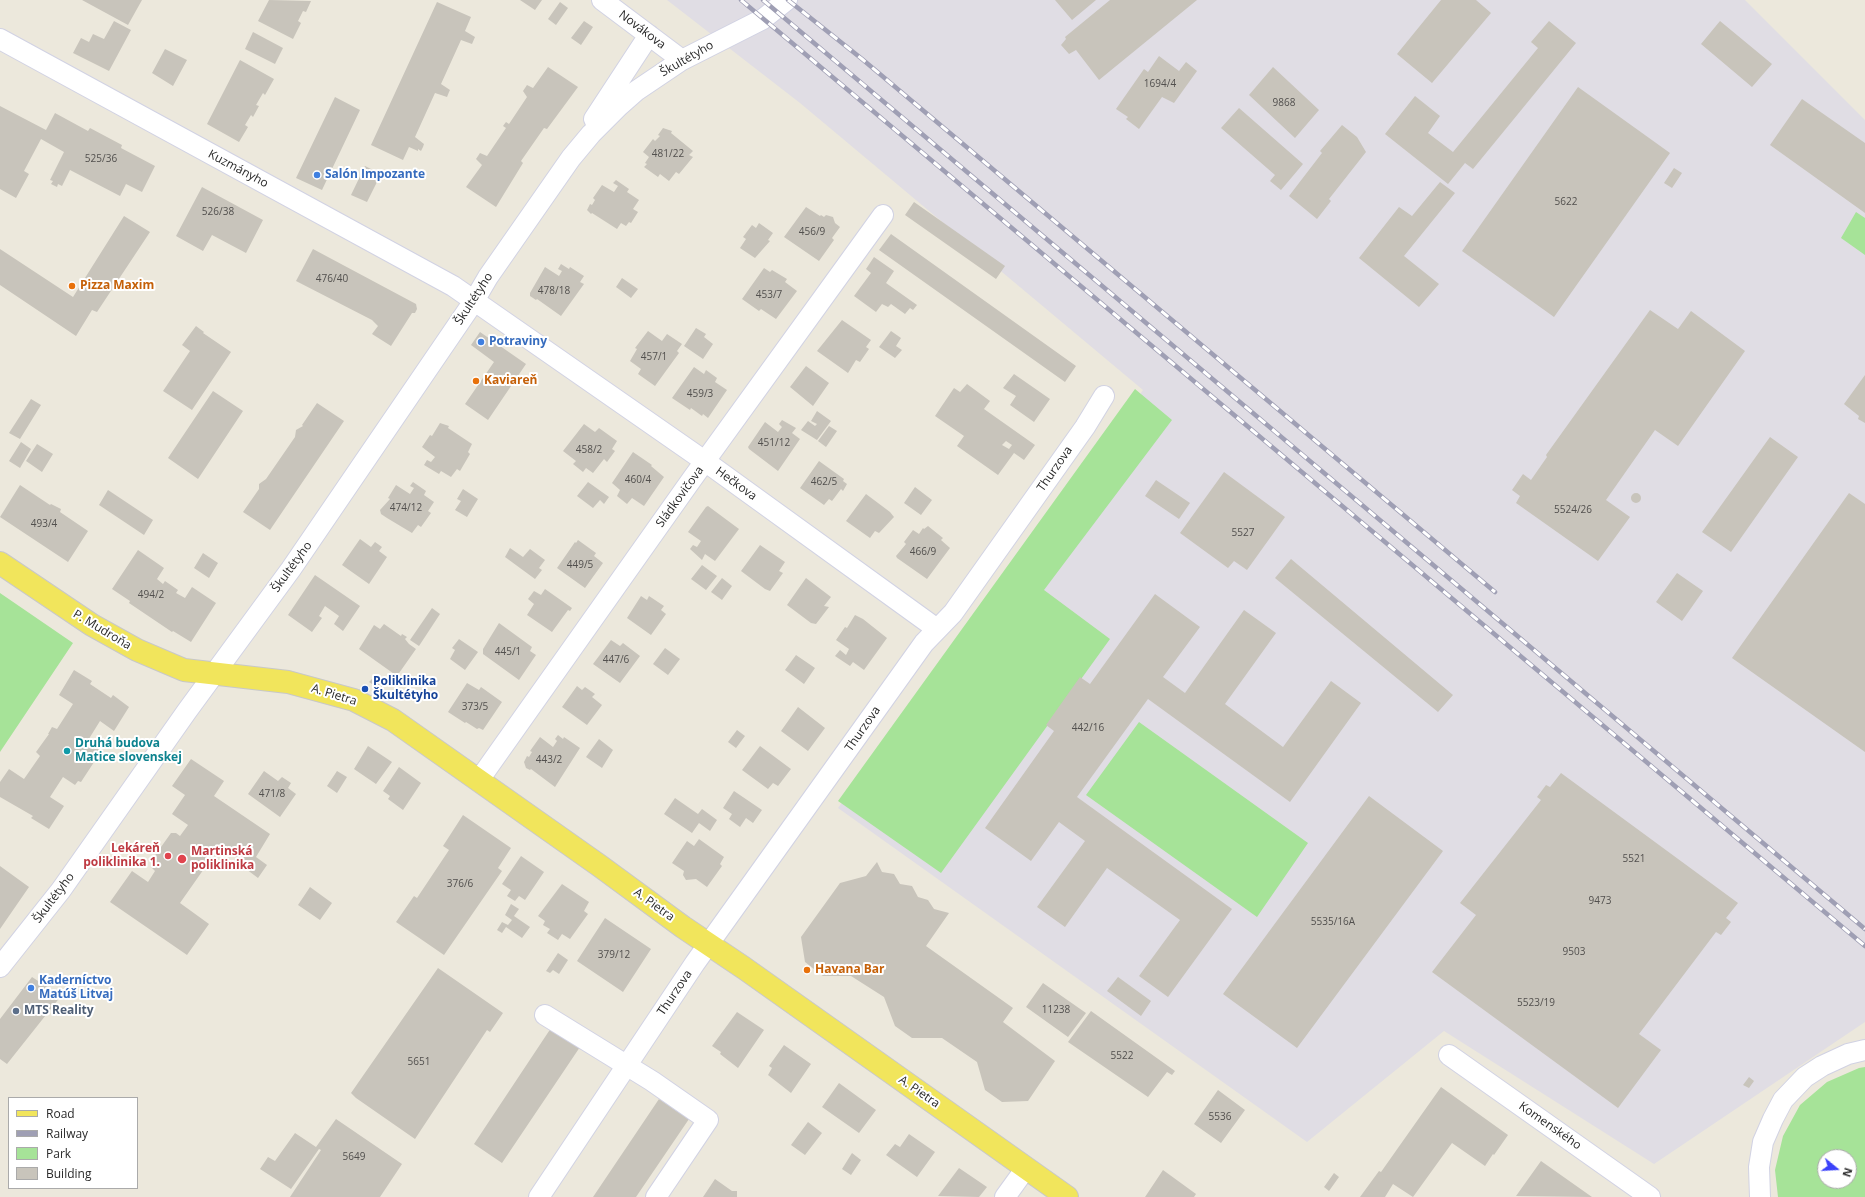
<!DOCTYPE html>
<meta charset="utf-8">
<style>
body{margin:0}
#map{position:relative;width:1865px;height:1197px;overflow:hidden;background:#ece8dc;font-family:"Open Sans",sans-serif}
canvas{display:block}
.legend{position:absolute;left:8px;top:1097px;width:130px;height:92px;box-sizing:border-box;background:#fff;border:1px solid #aaa;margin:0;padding:5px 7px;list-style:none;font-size:12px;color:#2a2a2a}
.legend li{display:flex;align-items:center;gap:8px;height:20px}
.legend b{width:20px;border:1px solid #aaa}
.north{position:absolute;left:1817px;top:1149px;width:40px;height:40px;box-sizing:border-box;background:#fff;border:1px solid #aaa;border-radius:50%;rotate:108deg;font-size:11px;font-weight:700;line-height:16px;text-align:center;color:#2a2a2a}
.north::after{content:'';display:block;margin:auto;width:14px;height:18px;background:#3b42fa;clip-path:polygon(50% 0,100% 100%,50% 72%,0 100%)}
</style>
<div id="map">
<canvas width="1865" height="1197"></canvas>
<ul class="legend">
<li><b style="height:5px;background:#f1e55c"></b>Road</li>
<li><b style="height:5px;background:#9f9fb4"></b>Railway</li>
<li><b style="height:11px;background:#a6e398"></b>Park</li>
<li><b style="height:11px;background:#c8c4bb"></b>Building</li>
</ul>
<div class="north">N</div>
</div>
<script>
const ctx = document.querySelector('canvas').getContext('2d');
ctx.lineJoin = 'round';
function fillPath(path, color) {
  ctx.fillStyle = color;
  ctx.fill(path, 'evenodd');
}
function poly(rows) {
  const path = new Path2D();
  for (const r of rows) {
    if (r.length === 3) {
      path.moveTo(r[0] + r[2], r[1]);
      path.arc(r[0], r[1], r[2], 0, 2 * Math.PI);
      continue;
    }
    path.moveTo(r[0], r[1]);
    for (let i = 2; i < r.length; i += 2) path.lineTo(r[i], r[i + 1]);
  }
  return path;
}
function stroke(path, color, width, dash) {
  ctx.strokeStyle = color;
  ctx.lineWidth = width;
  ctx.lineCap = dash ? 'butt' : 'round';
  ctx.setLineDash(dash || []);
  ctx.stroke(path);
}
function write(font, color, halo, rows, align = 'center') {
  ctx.font = font + ' "Open Sans",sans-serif';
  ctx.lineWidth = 4;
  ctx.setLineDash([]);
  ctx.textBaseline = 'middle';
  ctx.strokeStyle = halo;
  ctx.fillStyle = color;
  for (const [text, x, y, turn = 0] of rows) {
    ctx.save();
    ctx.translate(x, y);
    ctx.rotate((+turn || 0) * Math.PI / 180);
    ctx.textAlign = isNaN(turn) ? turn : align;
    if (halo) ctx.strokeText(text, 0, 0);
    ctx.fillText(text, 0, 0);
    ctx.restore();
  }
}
const industrial = poly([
 [667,0,1745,0,1865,120,1865,1022,1654,1164,1444,1031,1307,1142,838,808,1143,390,800,103]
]);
const green = poly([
 [1856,212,1865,218,1865,255,1841,238],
 [1135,389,1172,420,1044,590,1110,639,941,873,838,801],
 [0,593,73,643,0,752],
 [1139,722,1308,843,1257,917,1086,795],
 [1865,1067,1865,1197,1778,1197,1775,1170,1783,1136,1800,1105,1827,1082,1859,1068],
 [1825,1157,1849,1157,1849,1181,1825,1181]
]);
const building = poly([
 [82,0,142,0,128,25],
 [269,0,311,1,306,12,303,11,298,21,301,23,293,39,258,21],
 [520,0,542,0,535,10],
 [1055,0,1096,0,1072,20],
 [1110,0,1197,0,1099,80,1076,50,1069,54,1061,45,1066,39,1065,37],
 [1441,0,1476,0,1491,13,1432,83,1397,54],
 [437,2,471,17,465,31,475,37,472,44,461,40,441,84,450,90,449,92,447,97,435,93,415,137,424,144,423,147,421,151,418,149,418,151,409,147,403,160,371,145],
 [560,2,568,8,556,25,548,19],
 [114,21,131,30,109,71,73,53,81,38,89,42,93,34,104,39],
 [584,21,593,27,581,45,571,38],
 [1549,21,1576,43,1473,169,1465,163,1448,184,1385,134,1415,96,1440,116,1428,133,1453,152,1538,48,1531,42],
 [1720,21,1772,64,1752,87,1701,44],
 [253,32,283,48,275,64,245,49],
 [165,49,187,60,173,86,152,73],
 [1159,56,1179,71,1186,62,1197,71,1174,103,1162,97,1139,129,1126,119,1128,117,1116,109,1144,69,1148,72],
 [240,60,274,79,265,95,263,93,256,105,259,106,253,117,251,115,245,125,248,127,239,142,207,124],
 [548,67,578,87,547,129,544,128,521,161,523,163,496,207,466,187,482,165,476,159,480,153,487,156,506,128,503,126,506,122,509,124,527,97,523,91,527,85,533,88],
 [1273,67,1319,110,1295,138,1249,95],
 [1578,87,1670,153,1554,317,1462,251],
 [335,97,360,110,322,190,296,178],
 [1802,99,1865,143,1865,213,1770,145],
 [0,106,46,130,55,113,88,131,90,128,122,145,121,148,155,166,142,192,126,184,120,196,70,170,62,186,58,184,57,187,51,184,53,181,50,180,64,152,41,139,24,171,29,174,16,198,0,189],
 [1239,108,1303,164,1281,190,1270,181,1275,175,1221,128],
 [1342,125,1357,137,1366,152,1329,199,1331,201,1317,219,1289,196,1322,153,1320,151],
 [663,128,672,131,671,133,693,151,689,155,693,157,679,174,676,172,669,181,660,174,658,177,644,167,647,164,645,163,649,157,643,152,653,139,655,141,660,136,658,135],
 [365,166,381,174,367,202,351,195],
 [1674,168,1682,173,1672,188,1664,183],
 [616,180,629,189,627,192,639,200,633,209,638,212,631,223,629,222,626,226,621,223,617,229,592,213,591,214,587,210,590,204,592,205,595,200,593,198,602,185,614,192,618,186,613,183],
 [1440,182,1455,193,1404,256,1439,284,1419,307,1359,258,1399,207,1412,216],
 [202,187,263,220,246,253,212,235,203,251,176,236],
 [914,202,1005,266,996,279,905,215],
 [806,207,820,216,821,215,824,217,826,215,833,217,835,223,840,227,832,238,834,240,819,261,784,237],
 [124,216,150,232,97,312,92,310,76,336,0,285,0,249,73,297],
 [759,223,773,233,768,240,770,241,755,258,740,248,746,239,743,237,752,225,756,228],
 [891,234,1076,366,1065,382,879,250],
 [313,249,416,304,417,309,415,313,412,313,391,346,372,334,378,326,372,320,296,281],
 [874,257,894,271,886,283,917,305,913,310,910,308,905,314,891,304,888,307,882,304,876,312,854,296,871,273,866,269],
 [561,264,569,269,570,267,584,276,580,282,584,284,561,316,537,299,536,300,530,296,530,293,545,267,559,276,562,271,558,269],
 [764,268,770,272,772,270,787,279,785,282,797,291,776,319,761,309,759,311,742,299],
 [622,278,638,289,631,298,616,287],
 [1650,310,1678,329,1691,311,1745,351,1678,446,1655,430,1606,500,1630,517,1598,561,1516,503,1520,496,1512,490,1523,474,1531,480,1547,457,1546,455],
 [842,320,871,340,866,347,869,349,860,362,856,360,848,373,817,351],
 [196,326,204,332,203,333,231,352,192,410,163,391,190,351,182,345],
 [696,328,706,334,704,337,713,344,703,359,684,346],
 [648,331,662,341,667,334,682,344,677,351,679,353,655,386,638,374,641,369,630,361,637,349,635,348],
 [891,331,901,338,896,346,902,350,895,358,879,347],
 [480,332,526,364,488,420,465,404,494,362,471,345],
 [806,366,829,383,813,406,790,387],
 [694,367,704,374,706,370,717,378,715,382,727,390,708,418,703,414,702,416,691,408,690,410,672,398],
 [1014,374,1050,399,1034,422,1010,405,1016,396,1003,388],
 [1865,375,1865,423,1858,419,1859,416,1844,404],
 [967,384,990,401,984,409,1035,445,1024,460,1014,453,998,475,957,446,964,436,935,416,954,388,960,392],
 [1006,441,1012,445,1009,449,1002,445],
 [213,391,243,411,198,479,168,458],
 [31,399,41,405,20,439,9,433],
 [317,403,344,421,270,530,243,512,259,489,259,484,266,479,295,437,296,430,303,426,302,425],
 [817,411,831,421,817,440,801,430,808,421,815,426,817,424,811,421],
 [782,420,796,428,792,433,800,439,778,471,749,449,748,447,765,422,778,432,782,427,779,424],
 [440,423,449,426,448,428,472,444,468,452,470,454,460,471,457,469,451,477,441,471,439,474,424,465,427,460,431,462,435,457,422,447,430,435,432,436],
 [584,424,595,432,599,428,617,441,612,449,615,451,607,462,604,459,593,473,586,468,583,472,573,464,576,461,563,451],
 [829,426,837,431,826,447,818,441],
 [1770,437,1798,457,1731,552,1702,532],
 [21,442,31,449,20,468,9,461],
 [37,444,53,454,42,472,26,461],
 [633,452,652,465,651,466,664,477,644,506,632,498,627,504,617,496,620,490,612,483],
 [819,461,844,479,843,481,847,484,843,491,841,489,832,501,829,499,824,505,800,488],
 [1224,472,1285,517,1247,570,1234,561,1228,568,1180,533],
 [1156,480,1190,503,1179,519,1145,496],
 [413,482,426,491,424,495,434,502,428,511,431,513,421,527,418,525,412,533,387,518,381,514,380,510,390,499,388,498,396,485,410,494,414,488,410,486],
 [588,482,609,497,604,504,600,500,593,508,577,496],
 [20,485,50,505,51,504,61,509,60,512,88,531,68,562,0,517],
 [915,487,932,500,921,515,904,503],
 [463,489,478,499,467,517,455,510,461,501,457,499],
 [108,490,153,520,144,535,99,505],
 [1636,498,5],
 [1849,493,1865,504,1865,752,1732,658],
 [866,494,890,512,894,517,879,533,875,531,870,538,846,521],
 [708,506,739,529,715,561,705,554,702,560,690,549,693,545,697,547,701,541,688,532,706,507],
 [928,526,943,538,941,540,950,548,927,579,897,558,896,556,906,544,904,542,913,530,919,534,923,528,924,529],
 [360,539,371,547,375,542,382,547,379,551,387,557,369,584,342,565],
 [578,540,596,553,594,556,603,563,585,588,557,568,575,542,576,543],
 [760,545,785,562,779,571,783,573,770,591,765,589,741,571],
 [510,548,523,557,530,549,545,560,539,568,542,570,535,579,505,557],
 [138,550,164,568,157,579,163,584,165,581,178,590,176,593,185,598,192,587,216,603,191,642,173,631,172,632,129,603,130,601,112,589],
 [203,553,218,563,209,578,194,568],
 [1291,559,1453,695,1438,712,1275,578],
 [702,565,717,576,706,590,691,579],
 [1677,573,1703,591,1682,621,1656,602],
 [315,575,360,606,343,631,334,624,339,616,325,606,319,616,322,618,312,632,288,615],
 [722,578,732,586,722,600,711,592],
 [806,578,831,597,824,606,829,607,816,624,811,623,787,605],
 [545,589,572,608,570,611,568,610,552,632,527,615,534,604,528,599,534,591,541,595],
 [1155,594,1200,627,1163,677,1185,693,1244,610,1276,633,1225,704,1283,747,1331,681,1361,703,1290,802,1148,699,1077,797,1232,909,1168,997,1139,976,1180,920,1107,868,1065,927,1037,907,1085,841,1059,822,1031,861,985,828,1054,731,1046,725,1080,677,1090,684],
 [641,596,647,600,649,596,664,606,661,610,666,614,651,635,627,618],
 [432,608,440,614,419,646,410,640],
 [855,615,863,619,887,638,864,670,853,662,850,666,835,656,840,650,846,655,849,649,836,640,845,627,847,628],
 [499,623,532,647,530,651,536,655,519,680,483,654,483,649],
 [384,624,401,636,402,634,407,637,405,639,409,644,416,649,397,676,359,649,374,625,380,629],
 [459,639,478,652,465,670,450,659,455,650,452,648],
 [611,640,620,646,623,643,640,656,620,683,593,664],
 [665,648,680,659,668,675,653,664],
 [796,655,815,668,804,684,785,670],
 [74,670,92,681,90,684,111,698,113,695,129,707,114,731,100,721,87,742,99,749,95,755,98,756,81,782,78,781,75,785,63,777,50,797,64,806,49,829,31,818,33,816,0,797,0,782,9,769,24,779,40,756,36,752,49,734,48,734,52,727,57,729,73,704,59,695],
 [372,679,382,686,380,689,369,682],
 [467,683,479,690,481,687,502,702,483,730,479,728,477,729,466,722,465,723,448,712],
 [577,686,582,690,585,687,595,694,592,697,602,705,587,725,562,707],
 [798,707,825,728,808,751,781,731],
 [737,730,745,736,736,748,728,742],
 [558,735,563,739,564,737,580,748,555,787,531,769,530,770,526,768,524,762,527,756,529,757,532,752,530,751,540,737,553,747,557,741,555,739],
 [599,739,613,750,602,768,586,757],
 [368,746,392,762,376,784,354,769],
 [760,746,791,769,778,786,773,783,768,789,742,770],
 [191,759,224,781,214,796,270,834,256,857,267,865,258,878,246,869,248,865,220,846,180,903,209,924,187,955,110,902,132,871,148,882,155,871,151,867,151,861,171,833,176,833,180,836,188,825,172,814,185,795,172,786],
 [399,767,421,783,403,810,388,799,390,796,383,791],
 [264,771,278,781,282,777,291,783,288,788,296,794,280,817,248,794],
 [337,771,347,777,337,793,327,786],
 [1561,773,1738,903,1726,918,1731,922,1721,935,1716,932,1639,1034,1661,1050,1618,1108,1432,972,1476,915,1460,903,1541,800,1537,797,1546,785,1550,787],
 [734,791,762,810,753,823,746,818,740,827,729,819,732,814,723,808],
 [1369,796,1443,851,1297,1048,1223,994],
 [675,798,698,814,702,809,717,820,710,831,699,823,692,833,664,814],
 [463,815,511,848,498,868,502,871,444,955,396,922,414,896,417,898,449,850,443,846],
 [699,839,724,857,720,864,722,866,707,887,696,879,686,880,683,875,684,871,672,863,687,841,694,846],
 [521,856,544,872,525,900,519,896,515,901,507,896,511,890,502,884],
 [877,862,882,872,894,874,900,884,912,886,918,897,928,900,934,909,949,913,926,946,1013,1008,1003,1022,1055,1061,1028,1101,1002,1102,985,1090,977,1062,942,1038,912,1038,895,1026,884,997,851,976,823,976,805,962,801,937,840,883,866,876],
 [0,866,29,887,0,929],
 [562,884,589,902,584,911,588,914,570,939,562,934,558,940,547,933,550,929,543,925,545,921,538,916],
 [310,887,332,903,320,920,298,905],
 [511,904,519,909,514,916,530,927,522,938,506,927,502,933,497,930,502,922,508,925,512,920,505,915],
 [605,918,651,949,623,992,577,961],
 [558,953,568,960,559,974,553,970,550,973,546,971],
 [438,968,503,1013,490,1032,487,1030,415,1139,356,1098,351,1093],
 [32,977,61,996,7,1064,0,1059,0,1019],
 [1118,977,1151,1001,1141,1016,1107,991],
 [1043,983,1086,1013,1068,1037,1026,1007],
 [1091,1011,1175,1071,1172,1075,1167,1072,1148,1097,1068,1042],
 [737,1012,764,1030,738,1068,720,1054,721,1052,712,1046],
 [551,1028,580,1047,502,1163,474,1144],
 [784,1045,811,1064,791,1093,768,1075,772,1068,769,1066],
 [1749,1077,1754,1081,1749,1088,1743,1085],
 [839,1083,876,1110,859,1133,822,1107],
 [1441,1087,1508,1135,1494,1155,1493,1154,1485,1166,1452,1143,1413,1197,1393,1184,1385,1197,1360,1197,1379,1171,1381,1172],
 [1218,1090,1245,1110,1221,1143,1194,1124],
 [659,1099,689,1119,636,1197,593,1197],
 [336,1119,402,1164,380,1197,290,1197,321,1150,319,1149,291,1189,260,1169,268,1157,275,1161,295,1133,316,1147],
 [808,1122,822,1133,805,1155,791,1145],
 [909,1134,935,1152,917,1177,886,1155,895,1144,900,1147],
 [852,1153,861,1160,851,1175,842,1169],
 [1541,1161,1592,1197,1516,1196],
 [959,1168,987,1187,979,1197,938,1196],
 [1163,1170,1196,1194,1194,1197,1145,1197],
 [1334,1173,1339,1177,1329,1191,1324,1187],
 [715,1179,732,1191,737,1191,737,1197,703,1197]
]);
const minor = poly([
 [602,0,682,60],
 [0,39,453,286,706,462,937,629],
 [594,119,649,35],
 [479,780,692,479,883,215],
 [0,967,61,890,187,711,291,569,474,301,488,277,571,158,591,134,619,106,636,91,682,60,763,19,787,0],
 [545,1015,652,1081,708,1120,656,1197],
 [1449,1055,1650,1197],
 [539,1197,695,963,924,643,953,613,1085,427,1104,396],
 [1005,1197,1026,1168],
 [1760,1197,1759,1167,1763,1142,1773,1119,1783,1100,1805,1077,1822,1066,1848,1054,1865,1050]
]);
const major = poly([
 [0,563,92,625,137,650,184,670,288,682,354,700,393,720,600,866,683,927,744,968,1067,1197]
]);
const rail = poly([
 [741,0,1865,946],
 [763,0,1865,929],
 [788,0,862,59,1495,592]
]);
const markers = [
 [317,175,4,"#3f7fe0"],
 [72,286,4,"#e8710a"],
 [481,342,4,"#3f7fe0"],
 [476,381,4,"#e8710a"],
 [365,689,4,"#1a4fb4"],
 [67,751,4,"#0f9aa8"],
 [168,856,4,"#e0444e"],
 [182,859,5,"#e0444e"],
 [807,970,4,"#e8710a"],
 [31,988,4,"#3f7fe0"],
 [16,1011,4,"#5c6f8a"]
];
const numberNames = [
 ["1694/4",1160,84],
 ["9868",1284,103],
 ["481/22",668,154],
 ["525/36",101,159],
 ["5622",1566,202],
 ["526/38",218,212],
 ["456/9",812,232],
 ["476/40",332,279],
 ["478/18",554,291],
 ["453/7",769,295],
 ["457/1",654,357],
 ["459/3",700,394],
 ["451/12",774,443],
 ["458/2",589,450],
 ["460/4",638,480],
 ["462/5",824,482],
 ["474/12",406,508],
 ["5524/26",1573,510],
 ["493/4",44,524],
 ["5527",1243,533],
 ["466/9",923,552],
 ["449/5",580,565],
 ["494/2",151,595],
 ["445/1",508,652],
 ["447/6",616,660],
 ["373/5",475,707],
 ["442/16",1088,728],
 ["443/2",549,760],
 ["471/8",272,794],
 ["5521",1634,859],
 ["376/6",460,884],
 ["9473",1600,901],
 ["5535/16A",1333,922],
 ["9503",1574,952],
 ["379/12",614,955],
 ["5523/19",1536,1003],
 ["11238",1056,1010],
 ["5522",1122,1056],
 ["5651",419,1062],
 ["5536",1220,1117],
 ["5649",354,1157]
];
const streetNames = [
 ["Novákova",642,30,37],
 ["Škultétyho",687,59,-30],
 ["Kuzmányho",238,169,28],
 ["Škultétyho",474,299,-57],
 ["Thurzova",1055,469,-55],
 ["Hečkova",736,484,36],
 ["Sládkovičova",680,497,-54],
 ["Škultétyho",292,567,-54],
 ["P. Mudroňa",102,630,31],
 ["A. Pietra",334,695,17],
 ["Thurzova",863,729,-55],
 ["Škultétyho",54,898,-53],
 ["A. Pietra",654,905,36],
 ["Thurzova",675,993,-56],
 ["A. Pietra",919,1092,35],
 ["Komenského",1550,1126,35]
];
const shopNames = [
 ["Salón Impozante",325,175],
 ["Potraviny",489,342],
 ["Kaderníctvo",39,981],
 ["Matúš Litvaj",39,995]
];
const foodNames = [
 ["Pizza Maxim",80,286],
 ["Kaviareň",484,381],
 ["Havana Bar",815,970]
];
const transitNames = [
 ["Poliklinika",373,682],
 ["Škultétyho",373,696]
];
const cultureNames = [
 ["Druhá budova",75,744],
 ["Matice slovenskej",75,758]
];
const healthNames = [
 ["Lekáreň",160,849],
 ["poliklinika 1.",160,863],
 ["Martinská",191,852,"left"],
 ["poliklinika",191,866,"left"]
];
const serviceNames = [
 ["MTS Reality",24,1011]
];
fillPath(industrial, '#e0dde4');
fillPath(green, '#a6e398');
fillPath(building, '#c8c4bb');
stroke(minor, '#d1d2e3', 22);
stroke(major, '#c8c8c8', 24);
stroke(minor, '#fff', 20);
stroke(major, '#f1e55c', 22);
stroke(rail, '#9f9fb4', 4.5);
stroke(rail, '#fff', 3, [9]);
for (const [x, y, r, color] of markers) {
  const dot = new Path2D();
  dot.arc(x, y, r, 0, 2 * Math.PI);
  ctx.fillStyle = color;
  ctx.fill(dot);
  stroke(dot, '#fff', 1.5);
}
write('10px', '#52504e', null, numberNames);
write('12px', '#2a2a2a', '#fff', streetNames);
write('bold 12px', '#366cbe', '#fff', shopNames, 'left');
write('bold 12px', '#c56008', '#fff', foodNames, 'left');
write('bold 12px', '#164399', '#fff', transitNames, 'left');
write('bold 12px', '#0d838f', '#fff', cultureNames, 'left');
write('bold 12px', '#be3a42', '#fff', healthNames, 'right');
write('bold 12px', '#4e5e75', '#fff', serviceNames, 'left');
</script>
